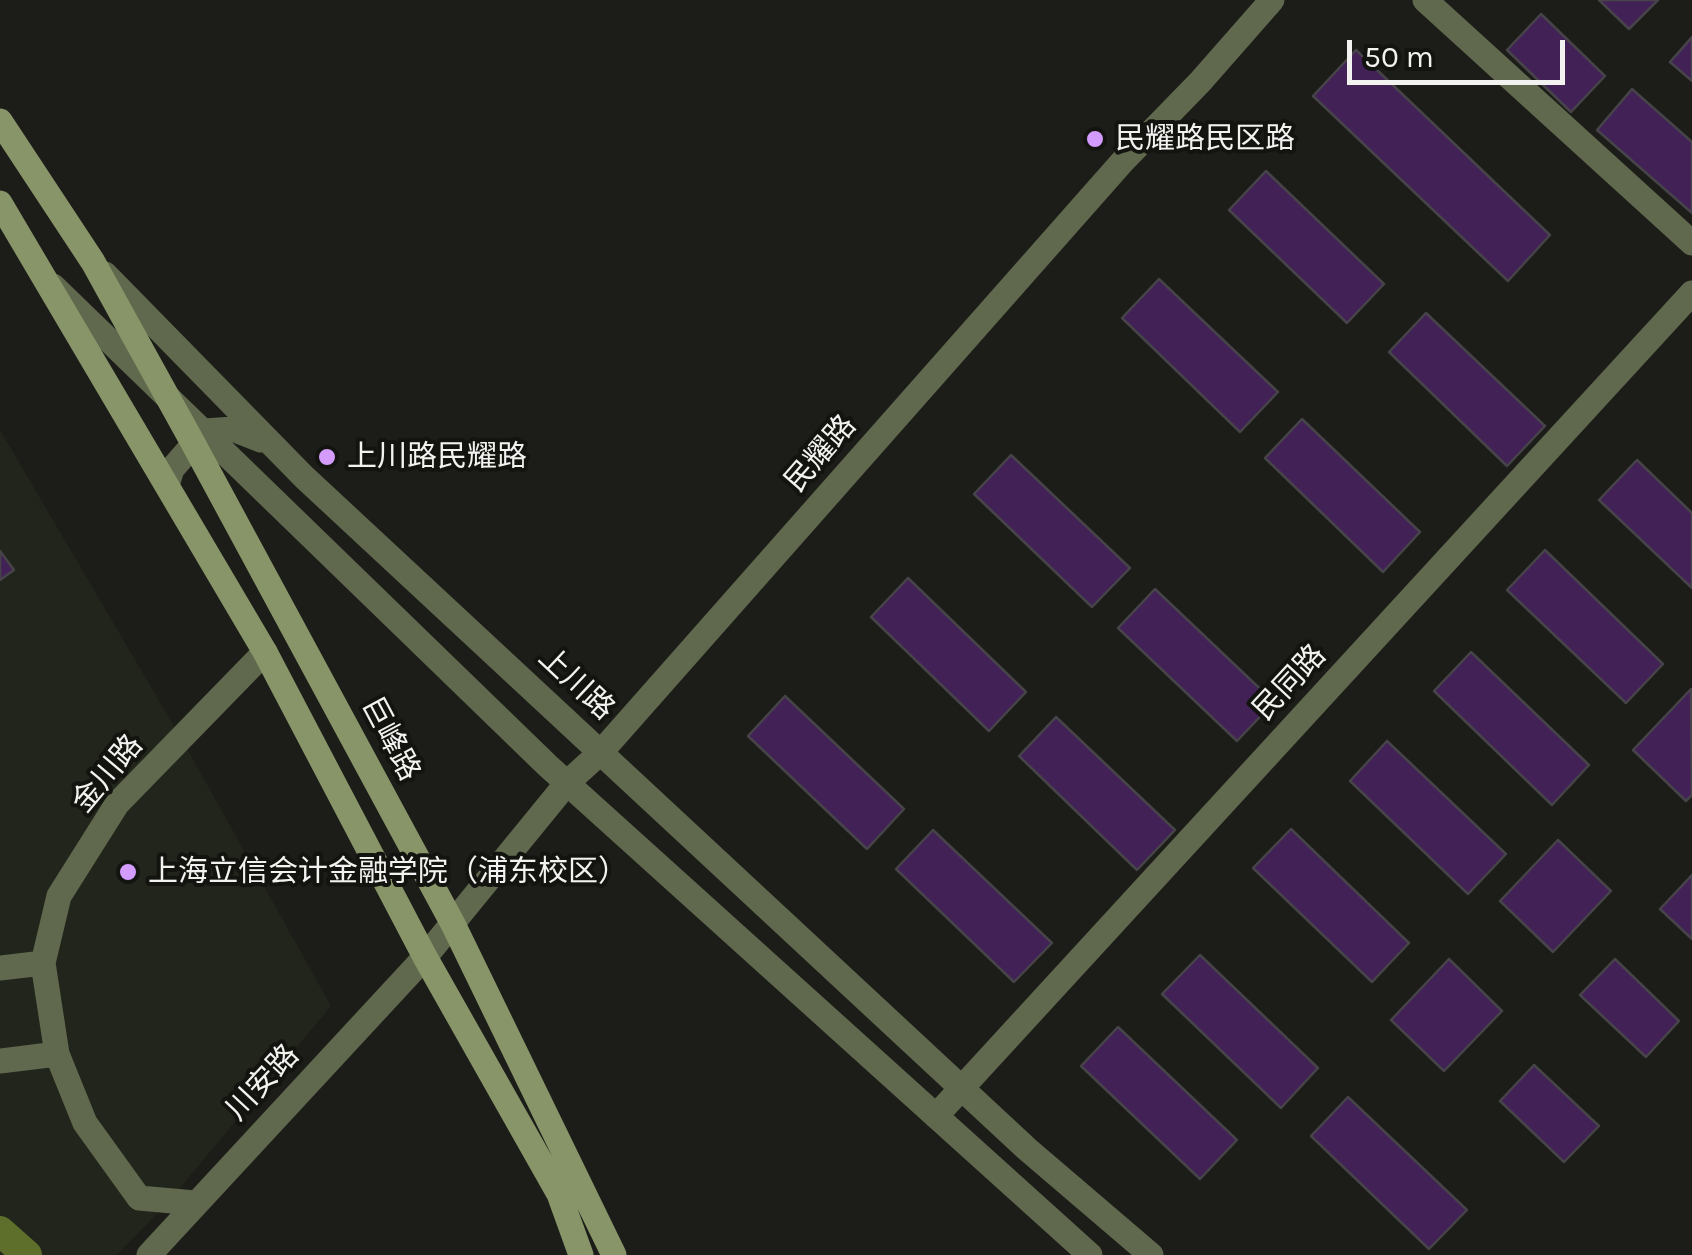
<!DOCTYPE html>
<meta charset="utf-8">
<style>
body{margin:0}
#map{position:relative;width:1692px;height:1255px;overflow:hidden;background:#1c1d19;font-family:Karla,sans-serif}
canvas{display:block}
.scale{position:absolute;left:1347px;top:40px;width:218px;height:45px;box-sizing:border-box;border:5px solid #f2f3f0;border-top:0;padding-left:12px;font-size:30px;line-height:35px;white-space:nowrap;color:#f2f3f0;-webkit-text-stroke:8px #131410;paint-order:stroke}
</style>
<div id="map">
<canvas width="1692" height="1255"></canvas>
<div class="scale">50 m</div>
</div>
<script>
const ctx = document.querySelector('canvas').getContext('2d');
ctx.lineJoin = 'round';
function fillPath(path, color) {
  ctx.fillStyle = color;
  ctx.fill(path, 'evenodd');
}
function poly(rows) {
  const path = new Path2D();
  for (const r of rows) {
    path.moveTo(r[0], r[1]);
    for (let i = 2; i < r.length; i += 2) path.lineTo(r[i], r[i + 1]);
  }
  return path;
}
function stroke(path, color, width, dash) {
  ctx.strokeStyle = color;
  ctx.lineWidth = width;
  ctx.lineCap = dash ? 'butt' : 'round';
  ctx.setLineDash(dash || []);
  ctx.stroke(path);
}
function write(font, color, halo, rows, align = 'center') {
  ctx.font = font + ' Karla,"Noto Sans SC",sans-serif';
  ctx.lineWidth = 8;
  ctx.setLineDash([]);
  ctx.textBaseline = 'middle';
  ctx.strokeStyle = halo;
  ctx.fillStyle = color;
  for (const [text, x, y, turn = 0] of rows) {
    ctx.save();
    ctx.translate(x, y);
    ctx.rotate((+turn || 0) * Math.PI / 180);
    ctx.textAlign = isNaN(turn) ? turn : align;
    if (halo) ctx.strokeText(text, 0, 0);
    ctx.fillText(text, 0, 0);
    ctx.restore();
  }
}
const built = poly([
 [0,430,181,738,331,1006,170,1200,117,1255,0,1255]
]);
const canal = poly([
 [0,1231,27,1255]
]);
const building = poly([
 [1599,0,1658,0,1629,29,1599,0],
 [1541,14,1605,76,1571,112,1507,50,1541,14],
 [1692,37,1692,81,1670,62,1692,37],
 [1356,50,1550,235,1508,281,1313,96,1356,50],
 [1632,89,1692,142,1692,213,1597,130,1632,89],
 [1266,171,1384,284,1347,323,1229,210,1266,171],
 [1159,279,1278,392,1240,432,1122,318,1159,279],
 [1426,313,1545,426,1507,466,1389,352,1426,313],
 [1302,419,1420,532,1383,572,1265,458,1302,419],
 [1011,455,1130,568,1092,607,974,494,1011,455],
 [1637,460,1692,513,1692,588,1599,500,1637,460],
 [1545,550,1663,664,1626,703,1507,590,1545,550],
 [0,551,14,570,0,580,0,551],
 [908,578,1026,692,989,731,871,617,908,578],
 [1155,589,1274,702,1237,741,1118,628,1155,589],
 [1471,652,1589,765,1552,805,1434,691,1471,652],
 [1691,689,1692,795,1686,801,1633,750,1691,689],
 [785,696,904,809,867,849,748,736,785,696],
 [1056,717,1175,830,1137,870,1019,756,1056,717],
 [1387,741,1506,854,1468,894,1350,781,1387,741],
 [1291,829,1409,943,1372,982,1253,868,1291,829],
 [933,830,1052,943,1014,982,896,869,933,830],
 [1558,840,1611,891,1553,952,1500,901,1558,840],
 [1692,875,1692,939,1660,909,1692,875],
 [1200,955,1318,1068,1281,1108,1162,994,1200,955],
 [1449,959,1502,1011,1444,1071,1391,1020,1449,959],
 [1615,959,1679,1021,1646,1057,1580,995,1615,959],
 [1118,1027,1237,1140,1200,1179,1081,1066,1118,1027],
 [1534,1065,1599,1126,1564,1162,1500,1101,1534,1065],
 [1348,1097,1467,1210,1429,1249,1311,1136,1348,1097]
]);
const minor = poly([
 [1425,0,1692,243],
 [0,968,43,963],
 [0,1061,57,1054],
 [936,1116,1692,293],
 [195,1203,139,1198,85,1123,57,1054,43,963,59,896,117,804,265,652],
 [149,1255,425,957,567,783,601,752]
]);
const tertiary = poly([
 [105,274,304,477,1027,1149,1151,1255],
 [53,286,548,766,1090,1255],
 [167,485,172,469,205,431,233,429,261,440],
 [601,752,1123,161,1200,82,1272,0]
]);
const secondary = poly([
 [0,121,93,262,193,443,453,924,614,1255],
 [0,203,265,652,425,957,559,1194,581,1255]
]);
const markers = [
 [1095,139,10,"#d39cfc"],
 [327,457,10,"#d39cfc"],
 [128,872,10,"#d39cfc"]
];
const poiNames = [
 ["民耀路民区路",1115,139],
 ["上川路民耀路",347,457],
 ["上海立信会计金融学院（浦东校区）",148,872]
];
const streetNames = [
 ["民耀路",821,454,-49],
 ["民同路",1290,683,-47],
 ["上川路",576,684,43],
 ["巨峰路",390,739,62],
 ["金川路",108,774,-50],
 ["川安路",263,1083,-47]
];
fillPath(built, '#22251b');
stroke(canal, '#5d6f2a', 30);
fillPath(building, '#422157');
stroke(building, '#474449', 2.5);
stroke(minor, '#60694d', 25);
stroke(tertiary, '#60694d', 25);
stroke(secondary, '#879568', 25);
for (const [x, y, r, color] of markers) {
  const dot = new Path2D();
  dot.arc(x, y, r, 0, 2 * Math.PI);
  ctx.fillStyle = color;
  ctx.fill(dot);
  stroke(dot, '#131410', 4);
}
write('30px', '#f2f3f0', '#131410', poiNames, 'left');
write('30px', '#f2f3f0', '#131410', streetNames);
</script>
